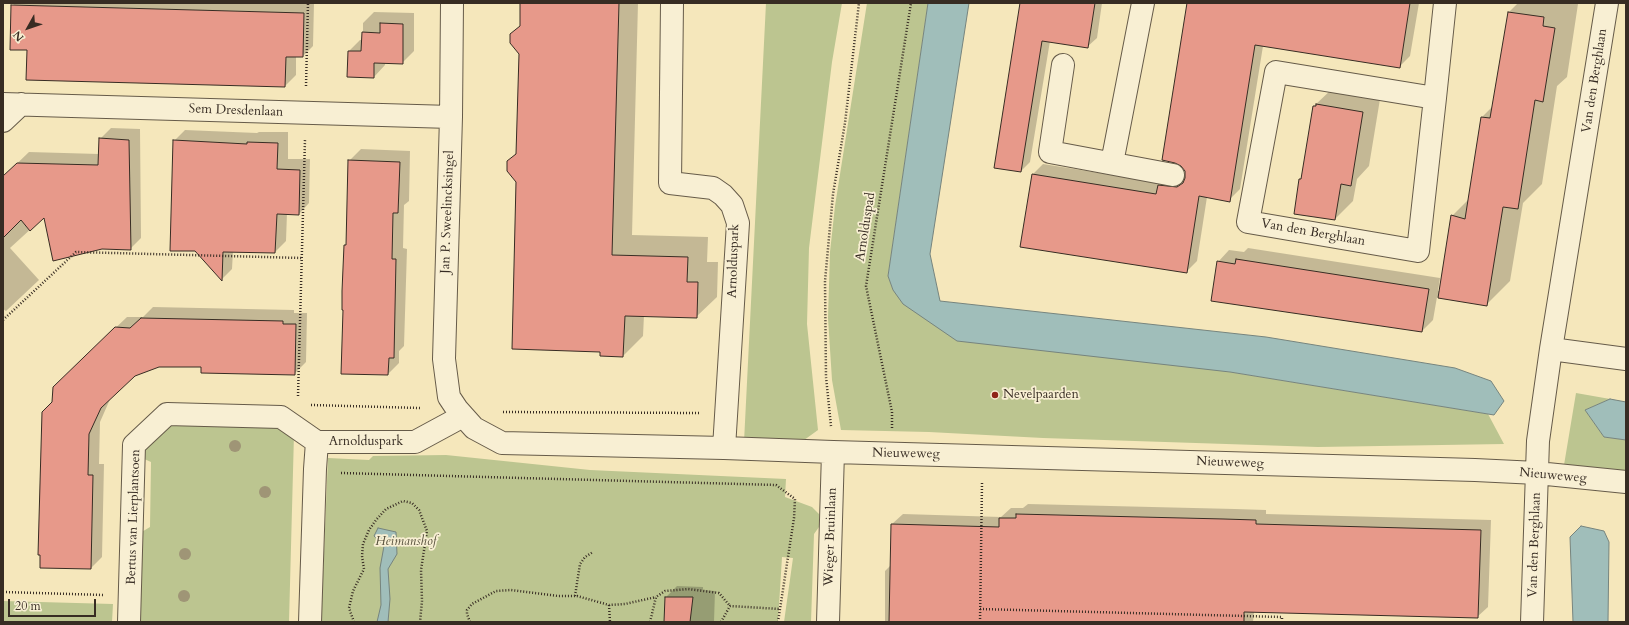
<!DOCTYPE html>
<style>
body{margin:0}
#map{position:relative;width:1629px;height:625px;overflow:hidden;background:#f5e7bb;font-family:Cardo,serif}
canvas{display:block}
.frame{position:absolute;inset:0;border:4px solid #372c23;pointer-events:none}
.north{position:absolute;left:8px;top:8px;width:40px;height:40px;-webkit-text-stroke:3px #f8efd3;paint-order:stroke;rotate:230deg;font-size:11px;font-weight:700;line-height:16px;text-align:center;color:#372c23}
.north::after{content:'';display:block;margin:auto;width:14px;height:18px;background:#372c23;clip-path:polygon(50% 0,100% 100%,50% 72%,0 100%)}
.scale{position:absolute;left:8px;top:599px;width:88px;height:18px;box-sizing:border-box;border:2px solid #372c23;border-top:0;padding-left:5px;font-size:12px;line-height:14px;white-space:nowrap;color:#372c23;-webkit-text-stroke:3px #f8efd3;paint-order:stroke}
</style>
<div id="map">
<canvas width="1629" height="625"></canvas>
<div class="frame"></div>
<div class="north">N</div>
<div class="scale">20 m</div>
</div>
<script>
const ctx = document.querySelector('canvas').getContext('2d');
ctx.lineJoin = 'round';
function fillPath(path, color) {
  ctx.fillStyle = color;
  ctx.fill(path, 'evenodd');
}
function poly(rows) {
  const path = new Path2D();
  for (const r of rows) {
    path.moveTo(r[0], r[1]);
    for (let i = 2; i < r.length; i += 2) path.lineTo(r[i], r[i + 1]);
  }
  return path;
}
function stroke(path, color, width, dash) {
  ctx.strokeStyle = color;
  ctx.lineWidth = width;
  ctx.lineCap = dash ? 'butt' : 'round';
  ctx.setLineDash(dash || []);
  ctx.stroke(path);
}
function write(font, color, halo, rows, align = 'center') {
  ctx.font = font + ' Cardo,serif';
  ctx.lineWidth = 3.5;
  ctx.setLineDash([]);
  ctx.textBaseline = 'middle';
  ctx.strokeStyle = halo;
  ctx.fillStyle = color;
  for (const [text, x, y, turn = 0] of rows) {
    ctx.save();
    ctx.translate(x, y);
    ctx.rotate((+turn || 0) * Math.PI / 180);
    ctx.textAlign = isNaN(turn) ? turn : align;
    if (halo) ctx.strokeText(text, 0, 0);
    ctx.fillText(text, 0, 0);
    ctx.restore();
  }
}
const green = poly([
 [766,3,842,3,832,62,809,248,807,324,818,430,800,443,744,442],
 [867,3,928,3,888,276,893,290,1230,372,1488,414,1504,444,1318,447,1043,438,929,432,841,430,832,380,828,318,830,252,835,206],
 [1576,393,1610,399,1585,410,1604,437,1626,440,1626,473,1564,465],
 [169,422,280,424,294,434,289,622,140,622,140,533,150,527,151,462,142,458,143,446],
 [446,455,590,470,786,479,785,497,812,507,819,514,819,527,814,534,811,622,784,622,793,558,782,557,778,622,321,622,328,458,369,460,373,456],
 [3,601,113,604,112,622,3,622]
]);
const water = poly([
 [928,3,969,3,930,254,940,301,1266,337,1455,368,1491,381,1504,401,1494,415,1230,372,957,341,903,304,893,290,888,276,928,3],
 [1610,399,1626,402,1626,440,1604,437,1585,410,1610,399],
 [1581,526,1604,531,1609,542,1608,622,1573,622,1570,537,1581,526],
 [378,528,396,532,397,554,388,569,390,599,388,622,377,622,381,605,380,568,384,546,374,536,378,528]
]);
const shadow = poly([
 [15,3,314,3,313,46,303,56,296,56,296,75,285,86,28,49,12,6],
 [521,3,638,3,632,235,708,237,707,262,718,262,717,297,696,317,644,315,643,336,623,356,601,355,601,351,508,162,517,152,520,54,511,34,521,25],
 [1022,3,1102,3,1097,38,1087,47,1050,41,1030,162,1021,171],
 [1189,3,1419,3,1410,56,1399,67,1263,46,1240,189,1229,200,1207,197,1197,261,1186,272,1032,175,1043,164,1162,183,1170,174,1186,176],
 [1518,3,1578,4,1567,77,1557,86,1542,184,1523,203,1510,281,1486,305,1437,297,1433,320,1422,331,1218,262,1229,250,1244,252,1248,248,1440,278,1438,291,1440,291,1452,216,1469,199,1482,117,1493,106,1509,12],
 [374,12,414,13,414,51,402,63,385,63,385,65,374,77,349,51,360,40,363,40,363,23],
 [1333,88,1381,93,1369,166,1357,179,1353,201,1335,219,1300,179,1302,177,1314,106],
 [111,128,140,129,141,238,130,249,45,216,10,248,39,280,6,311,3,309,3,177,29,152,99,154,100,139],
 [185,130,257,133,259,132,288,132,288,159,310,159,309,203,299,214,287,213,286,241,275,252,233,251,232,269,222,279,196,250,174,141],
 [361,149,410,151,409,201,404,205,403,248,407,249,404,346,399,351,399,363,388,374,345,245,347,243,349,161],
 [153,307,294,310,294,313,307,313,306,362,294,374,202,366,159,366,134,375,111,397,100,422,99,464,104,464,102,557,91,568,53,402,65,376,127,317,143,317],
 [1028,504,1235,509,1266,510,1266,514,1491,520,1488,607,1477,617,1254,612,1253,622,885,622,885,571,891,565,892,524,903,514,1001,517,1011,508,1023,508],
 [677,586,703,587,703,590,715,591,714,622,665,622,666,597]
]);
const building = poly([
 [520,3,619,3,612,255,688,257,687,282,698,282,697,318,625,316,623,357,600,356,600,352,512,349,516,182,507,171,507,161,516,154,519,54,510,43,510,34,520,26,520,3],
 [1020,3,1095,3,1088,48,1042,41,1021,172,994,168,1020,3],
 [1187,3,1410,3,1400,68,1255,45,1230,202,1199,196,1187,273,1020,247,1032,174,1156,194,1158,185,1177,187,1183,183,1185,178,1185,171,1181,166,1175,163,1162,160,1187,3],
 [11,5,304,13,303,57,286,57,285,87,26,80,27,50,10,50,11,5],
 [1508,12,1544,17,1543,26,1555,28,1543,102,1535,100,1518,209,1503,207,1487,306,1438,298,1451,215,1465,219,1481,117,1490,118,1508,12],
 [380,23,403,24,403,64,374,63,374,78,347,77,348,51,361,51,362,32,380,33,380,23],
 [1316,104,1363,112,1351,186,1341,184,1335,220,1294,214,1299,179,1301,179,1313,106,1316,106,1316,104],
 [99,138,129,140,131,250,102,249,53,261,44,218,30,231,21,220,3,238,3,176,17,163,98,165,99,138],
 [173,140,247,144,247,142,278,143,277,169,300,170,299,215,277,214,275,253,223,252,222,281,195,251,170,251,173,140],
 [348,160,400,162,398,213,393,213,392,259,396,259,394,358,389,358,388,375,341,374,343,310,342,310,342,291,344,245,346,245,348,160],
 [1236,259,1429,289,1422,332,1211,301,1217,261,1235,264,1236,259],
 [141,318,283,321,283,324,296,324,295,375,201,373,201,367,159,367,135,376,101,408,89,434,88,475,93,475,91,569,40,568,40,555,38,555,42,412,52,402,53,387,115,327,130,328,141,318],
 [1016,514,1224,519,1256,520,1256,524,1481,530,1478,618,1244,612,1244,622,889,622,891,524,999,527,999,518,1016,518,1016,514],
 [665,597,693,597,690,622,664,622,665,597]
]);
const path = poly([
 [306,86,308,3],
 [3,320,76,252,302,258],
 [298,396,305,139],
 [311,405,420,408],
 [503,412,700,413],
 [831,426,826,377,825,281,833,194,845,123,859,3],
 [892,428,892,412,866,286,911,3],
 [341,473,776,485,795,499,794,518,778,622],
 [3,592,104,595],
 [575,596,580,564,585,557,593,552],
 [609,605,610,622],
 [980,609,1282,617,1282,622],
 [354,622,349,608,353,591,364,569,362,556,363,544,369,530,376,520,386,509,403,501,412,503,419,510,427,531,421,570,422,601,420,622],
 [470,622,467,614,467,610,472,604,496,591,511,590,558,596,577,596,609,605,625,604,656,597],
 [650,622,656,597,665,591,688,589,719,593,730,606],
 [721,622,730,606,780,609],
 [980,622,982,483]
]);
const minor = poly([
 [452,3,451,117,444,359,449,397,457,409,474,428,502,443,724,448,833,452,1475,470,1537,473,1626,482],
 [672,3,670,183,713,188,723,195,732,205,738,223,724,448],
 [1063,65,1050,152,1173,175],
 [1435,98,1276,72,1248,222,1418,251,1435,98,1445,3],
 [3,104,451,117],
 [3,121,21,104],
 [1112,163,1143,3],
 [1551,349,1626,359],
 [317,442,415,442,463,416],
 [129,622,134,445,167,414,281,417,317,442],
 [310,622,315,469,317,442],
 [828,622,833,452],
 [1532,622,1538,441,1551,349,1607,3]
]);
const trees = [
 [235,446],
 [265,492],
 [185,554],
 [184,596]
];
const markers = [
 [995,395,4,"#8f2418"]
];
const streetNames = [
 ["Van den Berghlaan",1595,81,-81],
 ["Sem Dresdenlaan",236,111,2],
 ["Jan P. Sweelincksingel",448,212,-88],
 ["Arnolduspad",866,227,-81],
 ["Van den Berghlaan",1313,233,10],
 ["Arnolduspark",734,261,-88],
 ["Arnolduspark",366,442],
 ["Nieuweweg",906,454,1],
 ["Nieuweweg",1230,463,2],
 ["Nieuweweg",1553,476,5],
 ["Bertus van Lierplantsoen",134,517,-88],
 ["Wieger Bruinlaan",831,537,-88],
 ["Van den Berghlaan",1535,545,-88]
];
const poiNames = [
 ["Nevelpaarden",1003,395]
];
const parkNames = [
 ["Heimanshof",406,542]
];
fillPath(green, '#bcc590');
fillPath(water, '#a0beba');
stroke(water, '#76847e', 1);
fillPath(shadow, '#0003');
fillPath(building, '#e7998a');
stroke(building, '#372c23', 1);
stroke(minor, '#665b49', 24);
stroke(path, '#372c23', 2.5, [1, 2]);
stroke(minor, '#f8efd3', 22);
ctx.fillStyle = '#9f9576';
for (const [x, y] of trees) {
  ctx.beginPath();
  ctx.arc(x, y, 6, 0, 2 * Math.PI);
  ctx.fill();
}
for (const [x, y, r, color] of markers) {
  const dot = new Path2D();
  dot.arc(x, y, r, 0, 2 * Math.PI);
  ctx.fillStyle = color;
  ctx.fill(dot);
  stroke(dot, '#f8efd3', 1.5);
}
write('13px', '#372c23', '#f8efd3', streetNames);
write('13px', '#372c23', '#f8efd3', poiNames, 'left');
write('italic 13px', '#58523e', '#f8efd3', parkNames);
</script>
